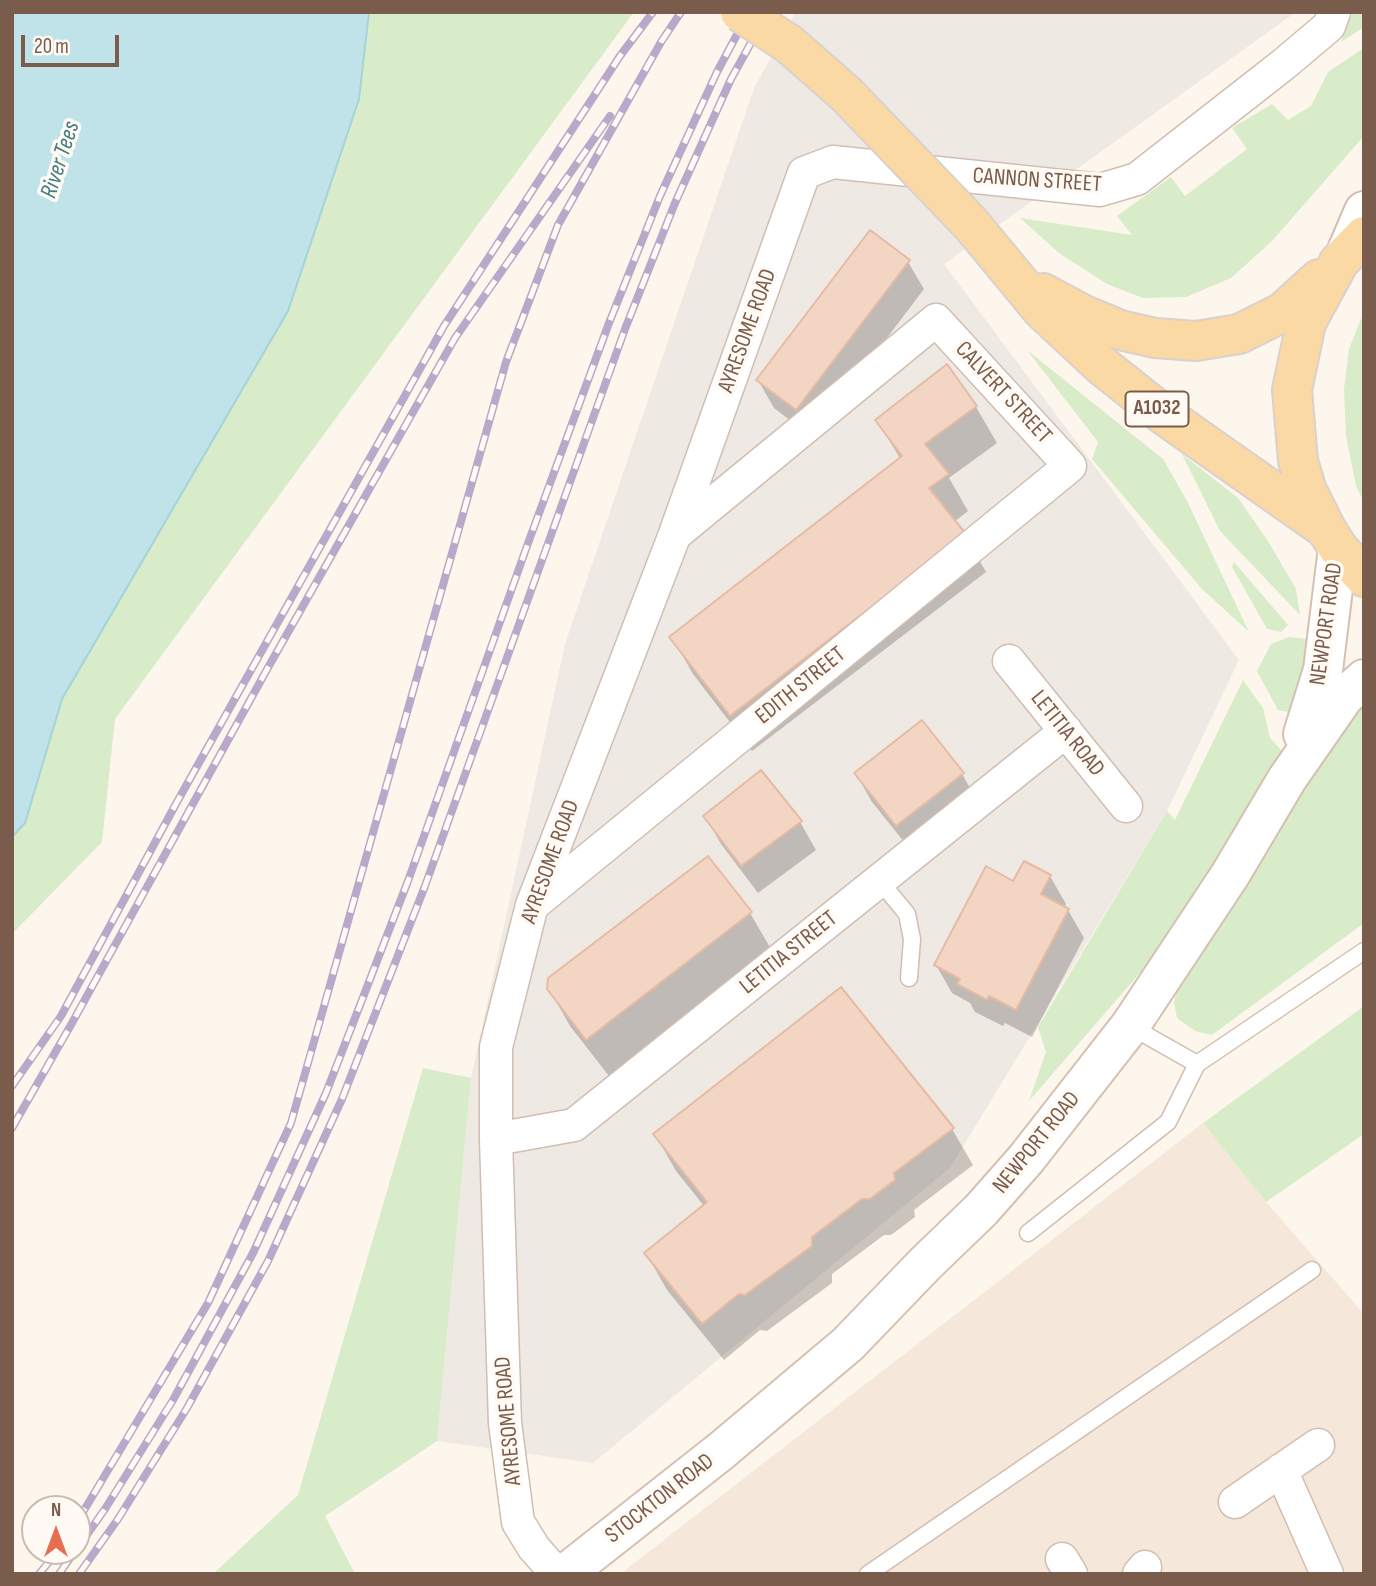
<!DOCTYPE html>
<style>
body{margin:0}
#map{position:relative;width:1376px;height:1586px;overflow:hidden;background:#fdf6ec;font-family:"Sofia Sans Condensed",sans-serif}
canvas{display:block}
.frame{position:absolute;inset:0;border:14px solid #7a5c4d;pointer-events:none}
.north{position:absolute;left:21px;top:1495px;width:70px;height:70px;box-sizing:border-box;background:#fffaf3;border:2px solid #cabbb1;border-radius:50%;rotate:0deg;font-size:19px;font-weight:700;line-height:28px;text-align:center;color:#7a5c4d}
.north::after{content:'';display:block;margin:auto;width:24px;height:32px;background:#e76f51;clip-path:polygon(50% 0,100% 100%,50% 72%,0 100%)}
.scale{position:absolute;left:21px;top:35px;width:98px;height:32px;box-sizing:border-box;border:4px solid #7a5c4d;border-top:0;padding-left:9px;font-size:21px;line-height:24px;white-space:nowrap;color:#7a5c4d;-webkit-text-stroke:5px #fffaf3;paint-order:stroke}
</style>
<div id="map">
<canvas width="1376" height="1586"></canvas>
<div class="frame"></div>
<div class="north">N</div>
<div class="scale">20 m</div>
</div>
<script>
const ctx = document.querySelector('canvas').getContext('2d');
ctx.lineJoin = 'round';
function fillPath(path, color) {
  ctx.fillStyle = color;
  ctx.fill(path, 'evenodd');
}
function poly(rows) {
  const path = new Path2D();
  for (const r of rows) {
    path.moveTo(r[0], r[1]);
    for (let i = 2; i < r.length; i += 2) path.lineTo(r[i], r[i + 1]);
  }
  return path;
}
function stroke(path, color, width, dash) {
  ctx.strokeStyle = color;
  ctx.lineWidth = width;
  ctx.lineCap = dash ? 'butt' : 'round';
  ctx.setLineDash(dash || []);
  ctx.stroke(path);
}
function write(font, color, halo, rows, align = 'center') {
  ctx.font = font + ' "Sofia Sans Condensed",sans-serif';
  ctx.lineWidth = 7;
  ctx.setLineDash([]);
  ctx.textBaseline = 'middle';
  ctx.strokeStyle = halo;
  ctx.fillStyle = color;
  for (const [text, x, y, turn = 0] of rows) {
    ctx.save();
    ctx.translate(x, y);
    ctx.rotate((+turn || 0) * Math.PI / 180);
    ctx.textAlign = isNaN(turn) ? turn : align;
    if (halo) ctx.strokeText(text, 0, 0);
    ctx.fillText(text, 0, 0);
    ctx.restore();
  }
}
const residential = poly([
 [1203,1123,1266,1202,1364,1314,1364,1574,620,1574]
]);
const industrial = poly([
 [796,12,1296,12,944,264,1239,660,1167,811,950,1168,593,1463,437,1441,471,1078,565,644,754,88]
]);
const green = poly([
 [369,12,634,12,115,719,102,842,12,934,12,837,25,823,62,699,288,311,359,99],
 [1353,12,1364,12,1364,27,1341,42],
 [1364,48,1364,136,1272,241,1231,278,1186,297,1143,298,1107,284,1059,253,1020,218,1132,235,1117,216,1171,177,1185,196,1247,149,1232,128,1272,104,1288,120,1311,106,1328,72],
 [1364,311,1364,502,1356,486,1346,436,1344,389,1349,349],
 [1027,350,1163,459,1187,501,1249,632,1201,588,1092,459,1098,442],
 [1182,454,1238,498,1268,541,1296,589,1300,615,1220,531],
 [1234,562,1288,625,1281,632,1267,629,1232,567],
 [1289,637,1307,639,1300,687,1288,712,1278,710,1257,671,1271,644],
 [1243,680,1263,708,1270,738,1285,754,1177,930,1029,1101,1046,1052,1038,1027,1167,811,1175,820],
 [1364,697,1364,923,1212,1035,1195,1031,1177,1018,1174,1002,1179,982,1339,728],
 [1364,1006,1364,1134,1266,1202,1203,1123],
 [423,1068,471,1078,437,1441,325,1516,355,1574,213,1574,298,1495]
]);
const water = poly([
 [12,12,369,12,359,99,288,311,62,699,25,823,12,837,12,12]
]);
const shadow = poly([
 [908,262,924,289,812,437,774,408,758,380],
 [946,366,976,407,997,443,949,478,968,511,954,522,965,535,986,572,752,751,693,674,672,637,901,460,877,420],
 [856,774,962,774,978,802,913,853,872,802],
 [705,816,800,822,816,850,758,893,721,844],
 [1050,876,1066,904,1064,908,1068,910,1084,938,1032,1037,1005,1023,1003,1026,975,1012,970,1003,952,993,936,965,1014,883],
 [750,913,771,949,609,1076,570,1026,549,989],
 [952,1129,973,1165,914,1210,915,1217,891,1235,884,1235,832,1274,832,1283,767,1331,760,1330,724,1360,667,1290,646,1253,704,1206,676,1171,655,1134]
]);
const building = poly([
 [870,230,910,260,796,410,756,380,870,230],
 [947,364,977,406,925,444,949,474,929,488,966,534,730,716,669,637,902,456,875,420,947,364],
 [922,720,964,773,896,826,854,773,922,720],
 [761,770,802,821,741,866,703,816,761,770],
 [708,856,752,912,586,1040,547,989,548,978,708,856],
 [1024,861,1051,875,1041,894,1069,909,1016,1010,989,996,987,1000,957,984,960,979,934,965,986,866,1013,881,1024,861],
 [841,987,954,1128,894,1173,895,1180,870,1199,862,1199,812,1237,812,1246,745,1295,739,1294,702,1324,644,1253,707,1202,653,1134,841,987]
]);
const service = poly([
 [879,880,907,914,912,939,909,978],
 [1130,1026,1197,1064],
 [1028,1233,1168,1122,1197,1064,1364,951],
 [868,1574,1312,1270]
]);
const minor = poly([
 [1009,661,1126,806],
 [535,903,1070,466,936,320,677,533],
 [496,1139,574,1125,1066,731],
 [1281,1470,1327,1574],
 [1235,1502,1318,1445],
 [1062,1559,1071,1574],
 [557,1574,534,1548,518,1522,505,1423,496,1139,496,1047,532,905,675,534,804,173,833,162,1100,190,1137,179,1284,64,1329,26,1334,12],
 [1139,1574,1145,1567]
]);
const tertiary = poly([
 [1346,253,1364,211]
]);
const secondary = poly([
 [1303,734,1323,670,1338,548],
 [565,1574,721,1451,848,1344,925,1264,981,1210,1026,1159,1130,1026,1230,875,1287,779,1344,697,1364,679]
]);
const primary = poly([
 [971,224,1042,310,1101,365,1164,415,1326,529],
 [1364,236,1339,262,1306,323,1292,390,1298,461,1307,491,1326,529,1338,548,1364,577],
 [1043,293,1084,315,1120,330,1155,338,1196,341,1239,334,1283,312,1319,279]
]);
const rail = poly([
 [12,1086,61,1016,177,802,444,326,620,56,653,12],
 [12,1128,72,1023,270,664,455,338,610,116],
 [77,1522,208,1303,291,1123,506,362,558,225,661,42,681,12],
 [77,1549,105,1509,173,1400,253,1253,326,1093,408,881,527,546,609,323,660,196,717,72,749,12],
 [39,1574,58,1551],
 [59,1574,75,1551],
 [79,1574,118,1519,187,1408,268,1261,342,1099,425,886,625,329,675,203,731,79,768,12]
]);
const primaryBridge = poly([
 [740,12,789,44,846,94,971,224]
]);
const shields = [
 [1157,409,63]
];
const shieldNames = [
 ["A1032",1157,409]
];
const streetNames = [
 ["CANNON STREET",1037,181,4],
 ["AYRESOME ROAD",748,331,-70],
 ["CALVERT STREET",1003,393,47],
 ["NEWPORT ROAD",1327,624,-82],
 ["EDITH STREET",801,686,-39],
 ["LETITIA ROAD",1067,734,51],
 ["AYRESOME ROAD",551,862,-70],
 ["LETITIA STREET",789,953,-39],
 ["NEWPORT ROAD",1037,1143,-51],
 ["AYRESOME ROAD",509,1421,-95],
 ["STOCKTON ROAD",660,1499,-38]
];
const waterNames = [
 ["River Tees",61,160,-72]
];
fillPath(residential, '#f5e8da');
fillPath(industrial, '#efe9e4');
fillPath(green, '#d8ecc9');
fillPath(water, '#bfe3e8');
stroke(water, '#a5d3da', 2);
fillPath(shadow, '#0003');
fillPath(building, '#f3d5c3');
stroke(building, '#e6bba3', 2);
stroke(service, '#d1beb0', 19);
stroke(minor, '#d1beb0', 35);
stroke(tertiary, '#d1beb0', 42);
stroke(secondary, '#d6c0b0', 42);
stroke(primary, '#dad1cd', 42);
stroke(service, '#fff', 16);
stroke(minor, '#fff', 32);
stroke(tertiary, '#fff', 38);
stroke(secondary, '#fff', 38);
stroke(primary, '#fbd9a5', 38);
stroke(rail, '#b9a8c9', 8);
stroke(rail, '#fffaf3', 5, [16]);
stroke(primaryBridge, '#dad1cd', 42, []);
stroke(primaryBridge, '#fbd9a5', 38);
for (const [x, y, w] of shields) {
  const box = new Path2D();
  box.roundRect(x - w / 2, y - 17.5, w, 35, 5);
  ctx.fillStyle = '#fffaf3';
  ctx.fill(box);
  stroke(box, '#7a5c4d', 2);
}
write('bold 21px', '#7a5c4d', null, shieldNames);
write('23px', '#7a5c4d', '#fffaf3', streetNames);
write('italic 24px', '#437c86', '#fffaf3', waterNames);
</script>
